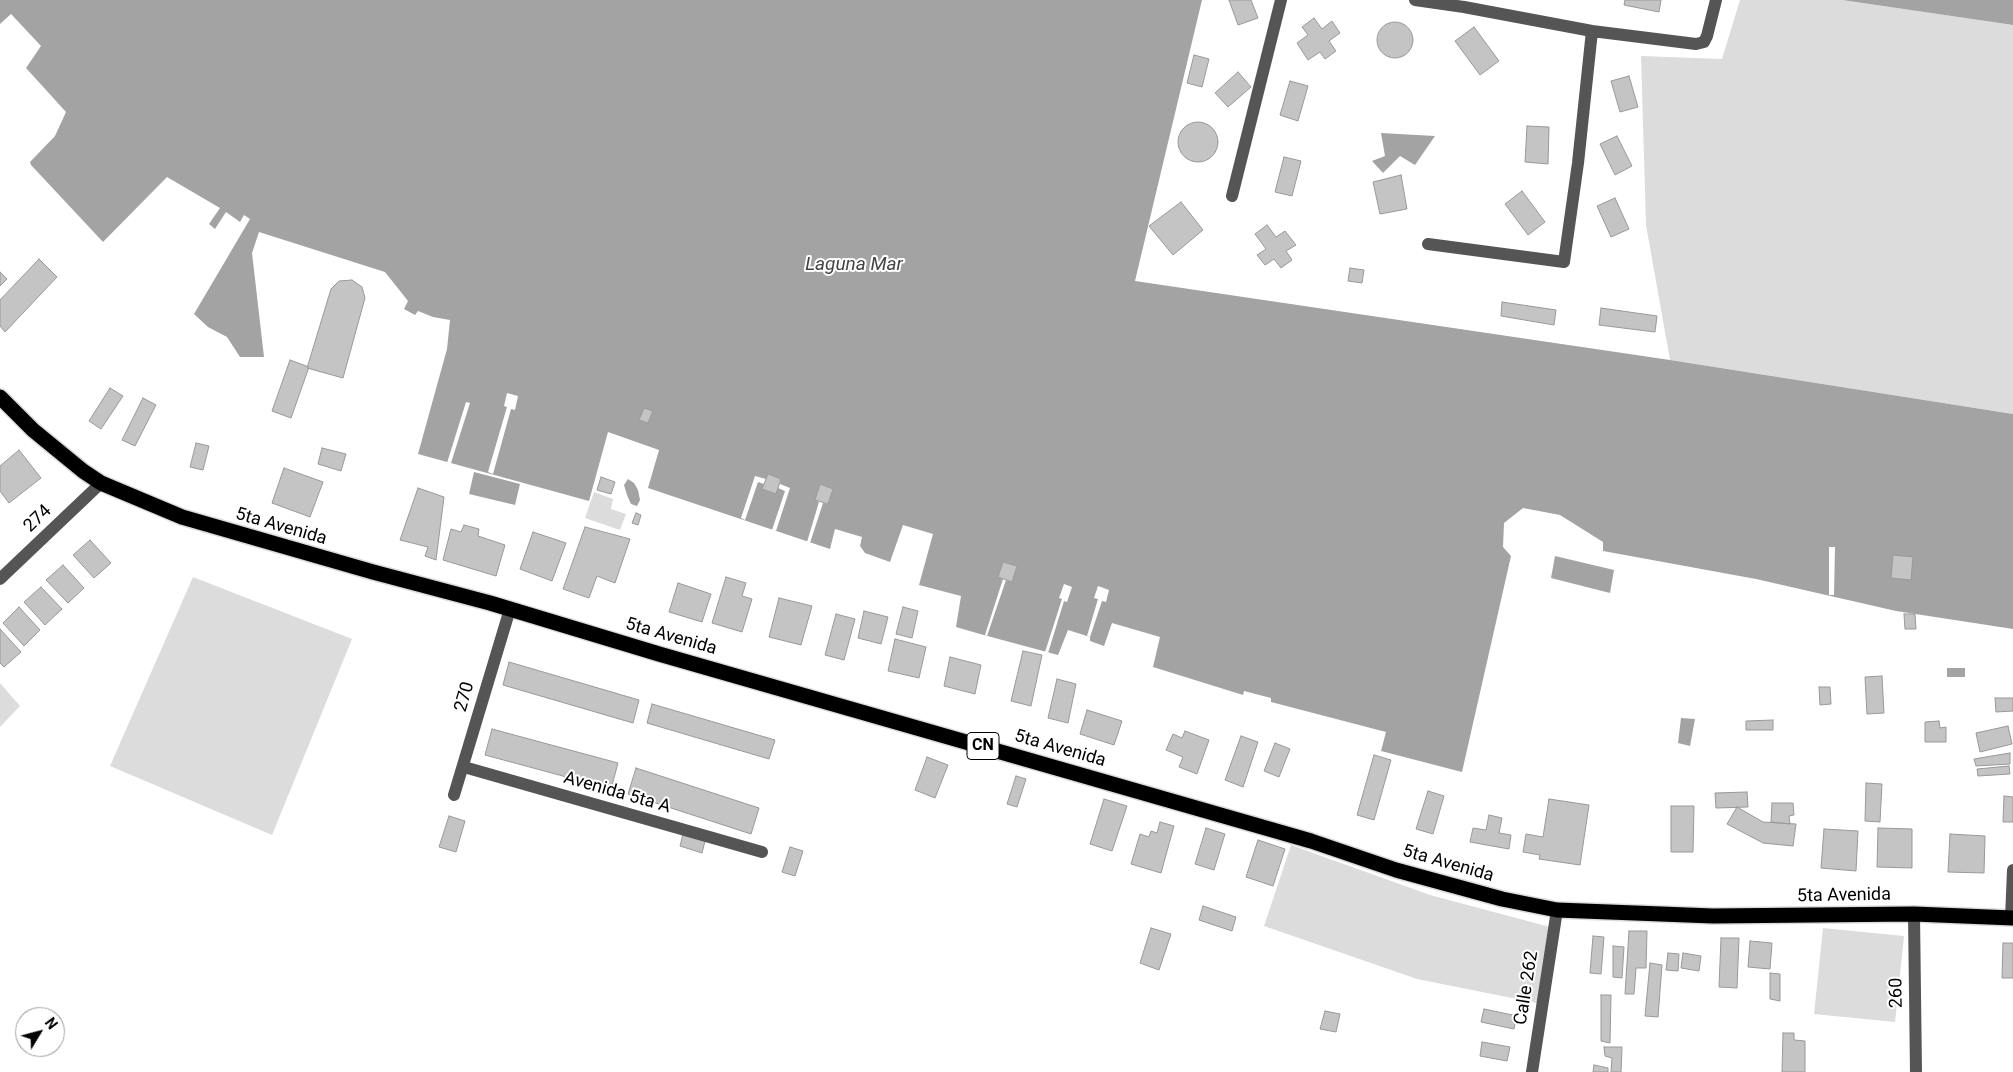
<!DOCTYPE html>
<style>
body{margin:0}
#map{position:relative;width:2013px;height:1072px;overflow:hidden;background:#fff;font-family:Roboto,sans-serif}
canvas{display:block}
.north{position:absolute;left:15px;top:1007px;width:50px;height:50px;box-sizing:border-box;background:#fff;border:1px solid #999;border-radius:50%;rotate:53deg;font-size:14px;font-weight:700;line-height:20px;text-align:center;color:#000}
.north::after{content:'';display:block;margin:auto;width:18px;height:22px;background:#000;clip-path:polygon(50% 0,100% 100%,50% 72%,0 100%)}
</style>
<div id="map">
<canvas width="2013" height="1072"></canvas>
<div class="north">N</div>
</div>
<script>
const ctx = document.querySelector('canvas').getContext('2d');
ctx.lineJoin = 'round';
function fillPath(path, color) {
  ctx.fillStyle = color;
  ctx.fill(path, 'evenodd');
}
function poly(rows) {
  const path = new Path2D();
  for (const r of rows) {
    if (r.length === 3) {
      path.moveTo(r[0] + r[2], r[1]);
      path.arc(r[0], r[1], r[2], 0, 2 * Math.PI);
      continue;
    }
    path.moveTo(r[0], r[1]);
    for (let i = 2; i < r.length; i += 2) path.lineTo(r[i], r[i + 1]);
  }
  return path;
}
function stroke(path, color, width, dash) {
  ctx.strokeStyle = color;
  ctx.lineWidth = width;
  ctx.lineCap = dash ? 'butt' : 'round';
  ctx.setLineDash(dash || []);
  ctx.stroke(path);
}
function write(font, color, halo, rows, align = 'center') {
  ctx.font = font + ' Roboto,sans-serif';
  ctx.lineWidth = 4;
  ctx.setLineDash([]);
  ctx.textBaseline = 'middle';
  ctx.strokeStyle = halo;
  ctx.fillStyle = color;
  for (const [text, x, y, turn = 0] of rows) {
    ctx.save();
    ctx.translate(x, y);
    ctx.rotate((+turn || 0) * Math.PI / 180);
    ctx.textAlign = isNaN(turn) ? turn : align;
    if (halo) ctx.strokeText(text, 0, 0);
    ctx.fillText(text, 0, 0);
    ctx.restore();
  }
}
const green = poly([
 [1740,0,1842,0,2013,25,2013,414,1670,360,1646,225,1641,56,1722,59],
 [594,492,613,499,611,509,626,514,620,530,585,518],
 [193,577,352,639,272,835,110,766],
 [0,683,20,706,0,727],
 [1291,845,1430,895,1550,927,1537,1003,1417,979,1264,926],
 [1823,928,1904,936,1895,1022,1814,1014]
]);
const water = poly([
 [0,0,1202,0,1135,281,1670,360,2013,414,2013,629,1896,611,1756,579,1603,551,1603,542,1560,515,1523,508,1504,523,1503,547,1511,556,1462,772,1381,751,1386,732,1271,702,1271,698,1244,691,1243,695,1153,667,1160,637,1112,623,1104,646,1090,641,1090,637,1068,630,1058,655,980,634,956,627,961,596,919,585,933,534,903,525,890,562,865,553,860,546,862,537,835,529,830,549,648,488,659,450,608,432,589,501,418,454,447,349,450,320,433,317,418,311,415,315,404,309,408,301,385,272,259,232,252,253,264,357,240,357,227,337,208,327,194,314,250,219,244,215,240,222,226,212,215,229,209,224,220,208,167,177,103,242,31,165,30,162,55,136,66,112,26,68,41,46,11,14,0,24],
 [1842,0,2013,0,2013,25],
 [1381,133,1435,136,1415,165,1400,156,1383,173,1372,161,1385,156],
 [474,472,520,484,515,505,469,494],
 [628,479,634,483,638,490,640,500,637,506,631,504,627,495,624,485],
 [1555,556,1614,570,1610,593,1551,578],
 [1947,668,1965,668,1965,677,1947,677],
 [1681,718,1695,719,1690,746,1678,743]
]);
const pier = poly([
 [1255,296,1572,343,1572,345,1254,298],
 [507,393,518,396,515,410,511,409,493,474,488,472,507,407,504,406],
 [466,402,470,403,451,463,447,463],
 [768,474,781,479,780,484,790,488,776,531,772,530,785,491,778,488,776,494,762,489,764,484,758,482,745,520,741,518,755,476,766,479],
 [820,484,833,489,828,504,823,503,810,543,807,542,819,502,815,500],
 [1829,547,1835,547,1834,595,1829,595],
 [1003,562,1017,566,1012,582,1006,580,987,636,985,635,1003,579,998,577],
 [1064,584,1072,587,1067,602,1064,601,1048,653,1045,652,1062,599,1059,598],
 [1098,586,1109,590,1106,602,1102,601,1090,637,1087,636,1098,599,1094,598]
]);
const building = poly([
 [1229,0,1251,0,1258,18,1238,25,1229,0],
 [1625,0,1661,0,1659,12,1624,5,1625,0],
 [1314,18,1322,29,1332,21,1340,33,1329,41,1336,51,1325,59,1320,52,1308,60,1297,43,1308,35,1302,27,1314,18],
 [1395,40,18],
 [1474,27,1499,61,1480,75,1455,41,1474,27],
 [1194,55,1209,59,1202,87,1187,83,1194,55],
 [1238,72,1251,87,1228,107,1215,93,1238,72],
 [1629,76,1638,107,1620,112,1611,81,1629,76],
 [1290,81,1308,86,1298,121,1280,115,1290,81],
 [1198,142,20],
 [1527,126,1549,127,1548,164,1525,162,1527,126],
 [1617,136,1632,166,1615,175,1600,144,1617,136],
 [1284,157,1301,161,1292,196,1275,192,1284,157],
 [1401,175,1407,209,1380,214,1373,182,1401,175],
 [1522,191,1545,222,1528,235,1505,204,1522,191],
 [1615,198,1629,229,1611,237,1597,206,1615,198],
 [1181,202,1203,230,1173,255,1149,226,1181,202],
 [1267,225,1276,237,1285,231,1296,245,1286,251,1292,260,1281,268,1274,259,1265,265,1257,255,1266,249,1255,234,1267,225],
 [39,259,57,277,5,332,0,326,0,300,39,259],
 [1350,268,1364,270,1362,283,1348,281,1350,268],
 [0,272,7,279,0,286,0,272],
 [352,280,362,287,365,298,343,378,307,368,331,289,339,281,352,280],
 [1502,302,1556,310,1554,325,1501,316,1502,302],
 [1601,308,1657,316,1655,332,1599,325,1601,308],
 [290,360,309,367,291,418,272,411,290,360],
 [110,388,123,396,101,429,89,421,110,388],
 [143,398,156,405,135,446,122,440,143,398],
 [644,408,653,411,648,423,639,420,644,408],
 [196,443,209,446,203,470,190,467,196,443],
 [322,448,346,454,341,471,318,464,322,448],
 [19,450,41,478,9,503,0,491,0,466,19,450],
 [284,468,323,482,310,517,272,503,284,468],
 [768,474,781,479,776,494,762,489,768,474],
 [601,477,615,482,611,494,597,490,601,477],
 [820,484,833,489,828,504,815,500,820,484],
 [418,488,444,497,436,560,425,556,428,547,400,540,418,488],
 [636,513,641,515,638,525,632,523,636,513],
 [464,525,479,529,478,536,505,545,496,576,443,560,451,529,461,532,464,525],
 [585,527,630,539,615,583,597,576,589,598,563,589,585,527],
 [533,532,566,543,552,581,520,569,533,532],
 [90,540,111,563,94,578,73,555,90,540],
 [1893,555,1913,557,1911,580,1891,578,1893,555],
 [1003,562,1017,566,1012,582,998,577,1003,562],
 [63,565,84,588,68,603,46,580,63,565],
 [726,577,746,583,742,596,752,599,742,632,712,623,726,577],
 [678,583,711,594,702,622,669,612,678,583],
 [41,587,62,609,45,625,24,602,41,587],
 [779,598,812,606,801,645,769,637,779,598],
 [19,607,40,630,24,646,3,623,19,607],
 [903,607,918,611,912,638,896,634,903,607],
 [864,611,888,617,881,644,858,638,864,611],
 [836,614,855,619,844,660,825,655,836,614],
 [1904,614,1915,614,1916,629,1905,629,1904,614],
 [0,629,21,652,4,667,0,663,0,629],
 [895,639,926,647,919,678,888,671,895,639],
 [1023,651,1042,655,1031,706,1011,701,1023,651],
 [950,657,981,665,975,694,944,686,950,657],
 [509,662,639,700,633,723,503,685,509,662],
 [1882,676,1884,713,1867,714,1865,677,1882,676],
 [1057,679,1076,684,1068,723,1048,718,1057,679],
 [1819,687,1830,687,1831,704,1820,705,1819,687],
 [1995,698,2013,698,2013,711,1996,712,1995,698],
 [652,704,775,740,769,759,647,723,652,704],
 [1087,710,1122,721,1114,745,1080,734,1087,710],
 [1773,720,1773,730,1746,730,1746,721,1773,720],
 [1939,721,1940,728,1946,727,1946,742,1925,742,1925,722,1939,721],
 [2008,726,2012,744,1980,752,1976,733,2008,726],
 [492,729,618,763,611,789,485,755,492,729],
 [1185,731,1209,740,1197,774,1179,767,1183,757,1166,750,1173,734,1182,738,1185,731],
 [1241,736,1258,742,1243,787,1225,780,1241,736],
 [1275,743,1290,749,1279,777,1264,771,1275,743],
 [2010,753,2010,764,1976,766,1974,759,2010,753],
 [1374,755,1391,760,1374,820,1357,815,1374,755],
 [927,757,948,765,935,798,915,790,927,757],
 [2009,766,2010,774,1978,776,1977,769,2009,766],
 [636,768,759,808,751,834,628,794,636,768],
 [1016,776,1026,779,1017,807,1007,804,1016,776],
 [1866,783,1882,784,1880,822,1865,821,1866,783],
 [1428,791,1444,796,1433,834,1416,829,1428,791],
 [1747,792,1748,807,1716,808,1715,793,1747,792],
 [2004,796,2013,797,2013,822,2003,822,2004,796],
 [1104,799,1127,806,1112,851,1090,844,1104,799],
 [1549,799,1589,805,1580,865,1539,859,1540,855,1523,852,1526,834,1543,837,1549,799],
 [1772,803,1793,803,1794,815,1789,816,1790,824,1771,822,1772,803],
 [1671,806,1694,806,1693,852,1671,852,1671,806],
 [1737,807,1763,822,1796,824,1793,846,1763,843,1727,824,1737,807],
 [1489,815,1502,818,1499,833,1511,835,1509,849,1470,842,1473,828,1486,830,1489,815],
 [449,816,465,821,456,852,439,847,449,816],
 [1160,822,1174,826,1161,873,1131,864,1140,834,1149,837,1151,831,1157,833,1160,822],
 [1206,828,1225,834,1214,870,1195,864,1206,828],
 [1878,828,1912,829,1912,868,1877,867,1878,828],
 [1824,829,1858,831,1856,871,1821,868,1824,829],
 [683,834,705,841,702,853,680,846,683,834],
 [1950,834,1985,836,1984,873,1948,872,1950,834],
 [1258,840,1285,849,1273,886,1246,877,1258,840],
 [790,847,803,851,795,876,782,872,790,847],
 [1203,906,1236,917,1232,931,1199,920,1203,906],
 [1151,928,1171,934,1159,970,1140,963,1151,928],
 [1629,931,1647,931,1646,968,1636,968,1634,994,1625,994,1629,931],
 [1593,936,1604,937,1601,974,1590,973,1593,936],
 [1721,938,1739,938,1737,988,1719,987,1721,938],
 [1750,941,1772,943,1770,969,1748,967,1750,941],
 [2003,943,2013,943,2013,978,2002,978,2003,943],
 [1613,946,1624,947,1622,978,1613,977,1613,946],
 [1668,953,1679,954,1678,971,1666,970,1668,953],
 [1683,953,1701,956,1699,971,1681,968,1683,953],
 [1650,963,1662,965,1658,1017,1645,1016,1650,963],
 [1770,973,1780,974,1780,1001,1770,999,1770,973],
 [1601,995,1611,995,1610,1043,1601,1041,1601,995],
 [1484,1009,1517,1016,1514,1029,1481,1022,1484,1009],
 [1325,1011,1340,1014,1336,1032,1320,1029,1325,1011],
 [1783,1033,1794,1033,1794,1040,1805,1041,1805,1072,1782,1072,1783,1033],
 [1482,1042,1510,1047,1507,1061,1480,1056,1482,1042],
 [1604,1047,1622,1047,1621,1072,1611,1072,1612,1058,1605,1056,1604,1047],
 [1594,1065,1608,1068,1608,1072,1593,1072,1594,1065]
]);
const minor = poly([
 [1415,0,1464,7,1592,31,1696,44,1704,42,1707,36,1716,0],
 [1232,196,1281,0],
 [1428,244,1564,262,1578,163,1592,31],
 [0,579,101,483],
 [464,767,762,852],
 [454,795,510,609],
 [1914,914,1916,1072],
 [2011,918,2013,870],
 [1532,1072,1557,910]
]);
const highway = poly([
 [0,397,33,430,83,471,101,483,182,517,373,572,490,603,659,654,1311,841,1396,870,1502,899,1557,910,1713,916,1914,914,2013,918]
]);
const shields = [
 [983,746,32]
];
const shieldNames = [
 ["CN",983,746]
];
const streetNames = [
 ["274",38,519,-44],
 ["5ta Avenida",281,527,16],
 ["5ta Avenida",671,637,16],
 ["270",465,697,-74],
 ["5ta Avenida",1060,749,16],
 ["Avenida 5ta A",617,793,16],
 ["5ta Avenida",1448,864,16],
 ["5ta Avenida",1844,896,-1],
 ["Calle 262",1527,988,-81],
 ["260",1897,993,-91]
];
const waterNames = [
 ["Laguna Mar",854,265]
];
fillPath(green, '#dcdcdc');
fillPath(water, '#a3a3a3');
fillPath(pier, '#fff');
fillPath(building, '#c4c4c4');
stroke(building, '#999', 1);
stroke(highway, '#dbdbdb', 18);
stroke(minor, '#555', 12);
stroke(highway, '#000', 15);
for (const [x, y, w] of shields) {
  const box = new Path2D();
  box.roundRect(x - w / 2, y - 13.5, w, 27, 4);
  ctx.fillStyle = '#fff';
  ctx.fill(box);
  stroke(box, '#000', 1);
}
write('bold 16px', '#000', null, shieldNames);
write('18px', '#000', '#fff', streetNames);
write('italic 19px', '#444', '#fff', waterNames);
</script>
